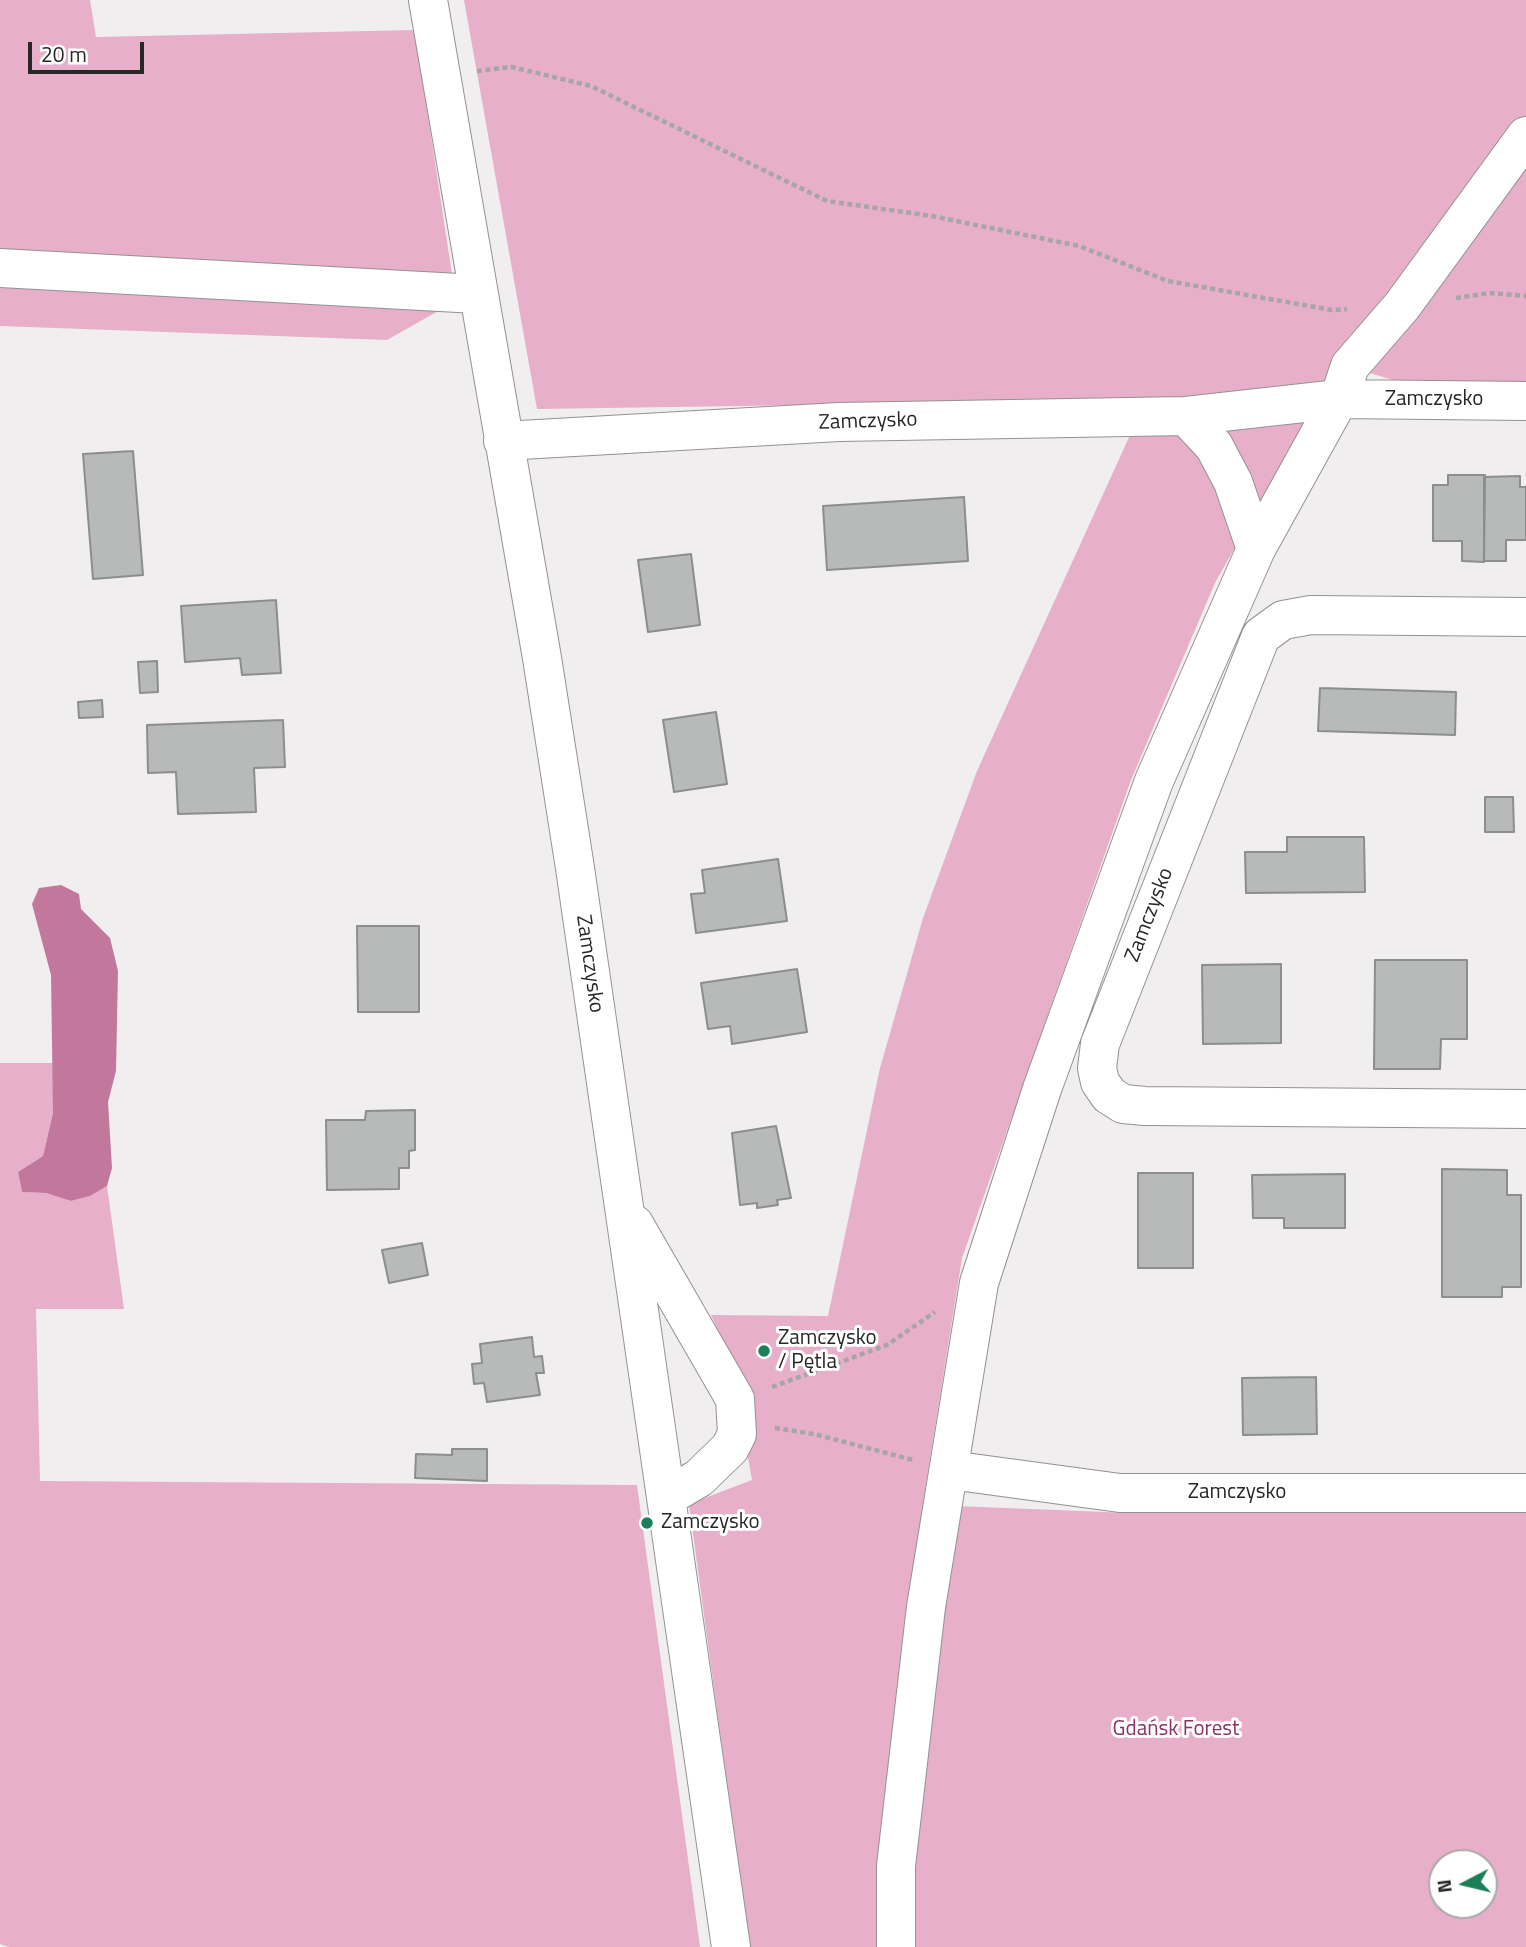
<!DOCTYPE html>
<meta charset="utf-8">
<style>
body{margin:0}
#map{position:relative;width:1526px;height:1947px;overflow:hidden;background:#f1eeef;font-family:"Titillium Web",sans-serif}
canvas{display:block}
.north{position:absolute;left:1428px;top:1849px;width:70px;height:70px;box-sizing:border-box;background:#fff;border:2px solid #a9a9a9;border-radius:50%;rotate:263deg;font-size:19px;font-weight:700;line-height:28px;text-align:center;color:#282728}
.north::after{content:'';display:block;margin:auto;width:24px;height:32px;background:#1d7f58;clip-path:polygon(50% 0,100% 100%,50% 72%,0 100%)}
.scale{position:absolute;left:28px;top:42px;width:116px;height:32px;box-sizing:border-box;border:4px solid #282728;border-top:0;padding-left:9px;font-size:21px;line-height:24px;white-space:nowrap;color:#282728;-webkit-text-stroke:5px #fff;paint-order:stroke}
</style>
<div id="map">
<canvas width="1526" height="1947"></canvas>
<div class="north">N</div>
<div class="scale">20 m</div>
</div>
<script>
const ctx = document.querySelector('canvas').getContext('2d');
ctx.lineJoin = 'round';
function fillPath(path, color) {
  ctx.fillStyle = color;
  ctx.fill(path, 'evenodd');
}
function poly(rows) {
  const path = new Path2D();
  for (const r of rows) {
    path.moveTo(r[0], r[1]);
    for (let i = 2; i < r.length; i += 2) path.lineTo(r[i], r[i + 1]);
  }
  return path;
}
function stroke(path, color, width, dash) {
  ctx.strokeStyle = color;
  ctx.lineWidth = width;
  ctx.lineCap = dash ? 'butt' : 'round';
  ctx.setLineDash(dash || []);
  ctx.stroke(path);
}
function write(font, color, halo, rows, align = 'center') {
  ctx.font = font + ' "Titillium Web",sans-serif';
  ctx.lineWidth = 6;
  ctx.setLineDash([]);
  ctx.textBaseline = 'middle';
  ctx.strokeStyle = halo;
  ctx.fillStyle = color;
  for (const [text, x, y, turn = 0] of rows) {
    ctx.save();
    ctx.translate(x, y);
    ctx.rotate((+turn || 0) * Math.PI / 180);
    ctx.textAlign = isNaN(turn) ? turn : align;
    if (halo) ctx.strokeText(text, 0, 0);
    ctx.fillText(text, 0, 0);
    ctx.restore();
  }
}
const green = poly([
 [0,0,90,0,96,37,415,30,456,301,387,340,0,326],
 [464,0,1526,0,1526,384,1393,380,1338,363,1215,583,1131,780,962,1258,923,1502,957,1506,1130,1513,1526,1511,1526,1947,749,1947,689,1504,752,1480,730,1358,711,1315,828,1316,880,1068,923,918,977,771,1146,400,537,409],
 [1442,1863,1484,1863,1484,1905,1442,1905],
 [0,1063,54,1063,53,1113,43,1156,18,1172,22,1192,46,1193,71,1201,90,1196,107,1186,124,1309,36,1309,40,1481,637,1485,700,1947,9,1947,0,1944]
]);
const water = poly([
 [61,885,79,894,81,909,110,938,118,971,116,1071,108,1102,112,1168,107,1186,90,1196,71,1201,46,1193,22,1192,18,1172,43,1156,53,1113,51,975,32,904,39,888]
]);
const building = poly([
 [133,451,143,575,93,579,83,454,133,451],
 [1448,475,1485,475,1484,562,1462,561,1462,541,1433,541,1433,485,1448,485,1448,475],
 [1520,476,1520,487,1526,487,1526,540,1506,540,1506,561,1484,561,1484,477,1520,476],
 [964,497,968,561,827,570,823,506,964,497],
 [691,554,700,625,648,632,638,560,691,554],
 [276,600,281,673,242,675,240,658,185,662,181,606,276,600],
 [157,661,158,692,140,693,138,662,157,661],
 [1320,688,1456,692,1455,735,1318,731,1320,688],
 [102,700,103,717,79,718,78,702,102,700],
 [716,712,727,784,674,792,663,720,716,712],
 [283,720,285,767,254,768,256,812,178,814,176,772,148,773,147,725,283,720],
 [1485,797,1513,797,1514,832,1485,832,1485,797],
 [1287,837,1364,837,1365,892,1246,893,1245,852,1287,852,1287,837],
 [778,859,787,921,696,933,691,894,705,893,702,870,778,859],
 [357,926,419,926,419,1012,358,1012,357,926],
 [1375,960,1467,960,1467,1039,1441,1039,1440,1069,1374,1069,1375,960],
 [1281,964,1281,1043,1203,1044,1202,965,1281,964],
 [797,969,807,1032,732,1044,730,1026,708,1029,701,983,797,969],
 [415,1110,415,1150,409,1151,409,1168,399,1168,399,1189,327,1190,326,1120,365,1120,366,1111,415,1110],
 [776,1126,791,1198,777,1200,778,1205,757,1208,757,1203,740,1205,732,1133,776,1126],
 [1442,1169,1507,1170,1507,1195,1521,1195,1521,1287,1502,1287,1502,1297,1442,1297,1442,1169],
 [1138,1173,1193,1173,1193,1268,1138,1268,1138,1173],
 [1345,1174,1345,1228,1284,1228,1284,1218,1253,1218,1252,1175,1345,1174],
 [422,1243,428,1275,389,1283,382,1250,422,1243],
 [532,1337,534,1357,542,1356,544,1373,536,1373,540,1395,487,1402,484,1383,474,1384,472,1364,482,1363,480,1344,532,1337],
 [1316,1377,1317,1434,1243,1435,1242,1378,1316,1377],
 [452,1449,487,1449,487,1481,415,1478,416,1454,452,1455,452,1449]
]);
const path = poly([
 [477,71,512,67,591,86,827,201,932,216,1079,246,1168,281,1332,310,1347,309],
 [1456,298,1490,293,1526,296],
 [772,1387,887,1345,935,1312],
 [775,1428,814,1434,913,1460]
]);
const minor = poly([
 [428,0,542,658,575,868,731,1947],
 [0,268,477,294],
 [1186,416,1214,446,1233,482,1256,549],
 [503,441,839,422,1186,416,1339,399,1526,401],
 [1526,617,1311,615,1283,620,1261,636,1100,1044,1097,1068,1100,1082,1109,1095,1123,1104,1145,1106,1526,1109],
 [634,1224,735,1399,737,1434,730,1448,699,1478,667,1497],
 [950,1470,1120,1493,1526,1493],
 [896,1947,896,1866,926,1607,979,1283,1042,1089,1154,781,1256,549,1339,399,1350,366,1402,306,1526,136]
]);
const markers = [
 [764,1351,7,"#1d7f58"],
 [647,1523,7,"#1d7f58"]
];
const streetNames = [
 ["Zamczysko",1434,400],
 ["Zamczysko",868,422,-2],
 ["Zamczysko",1150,915,-69],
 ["Zamczysko",589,964,82],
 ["Zamczysko",1237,1493]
];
const poiNames = [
 ["Zamczysko",778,1339],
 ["/ Pętla",778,1363],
 ["Zamczysko",661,1523]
];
const parkNames = [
 ["Gdańsk Forest",1176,1730]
];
fillPath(green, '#e7afca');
fillPath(water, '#c2779d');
fillPath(building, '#b7bab8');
stroke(building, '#8b8e8c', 2);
stroke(minor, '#949192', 40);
stroke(path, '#a7a5a6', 4.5, [5, 3.5]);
stroke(minor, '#fff', 38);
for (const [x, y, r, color] of markers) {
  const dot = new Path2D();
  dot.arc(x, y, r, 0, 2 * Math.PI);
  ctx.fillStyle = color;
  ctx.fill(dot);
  stroke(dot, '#fff', 2.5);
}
write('21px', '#282728', '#fff', streetNames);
write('21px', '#282728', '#fff', poiNames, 'left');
write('21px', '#8b3164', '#fff', parkNames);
</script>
